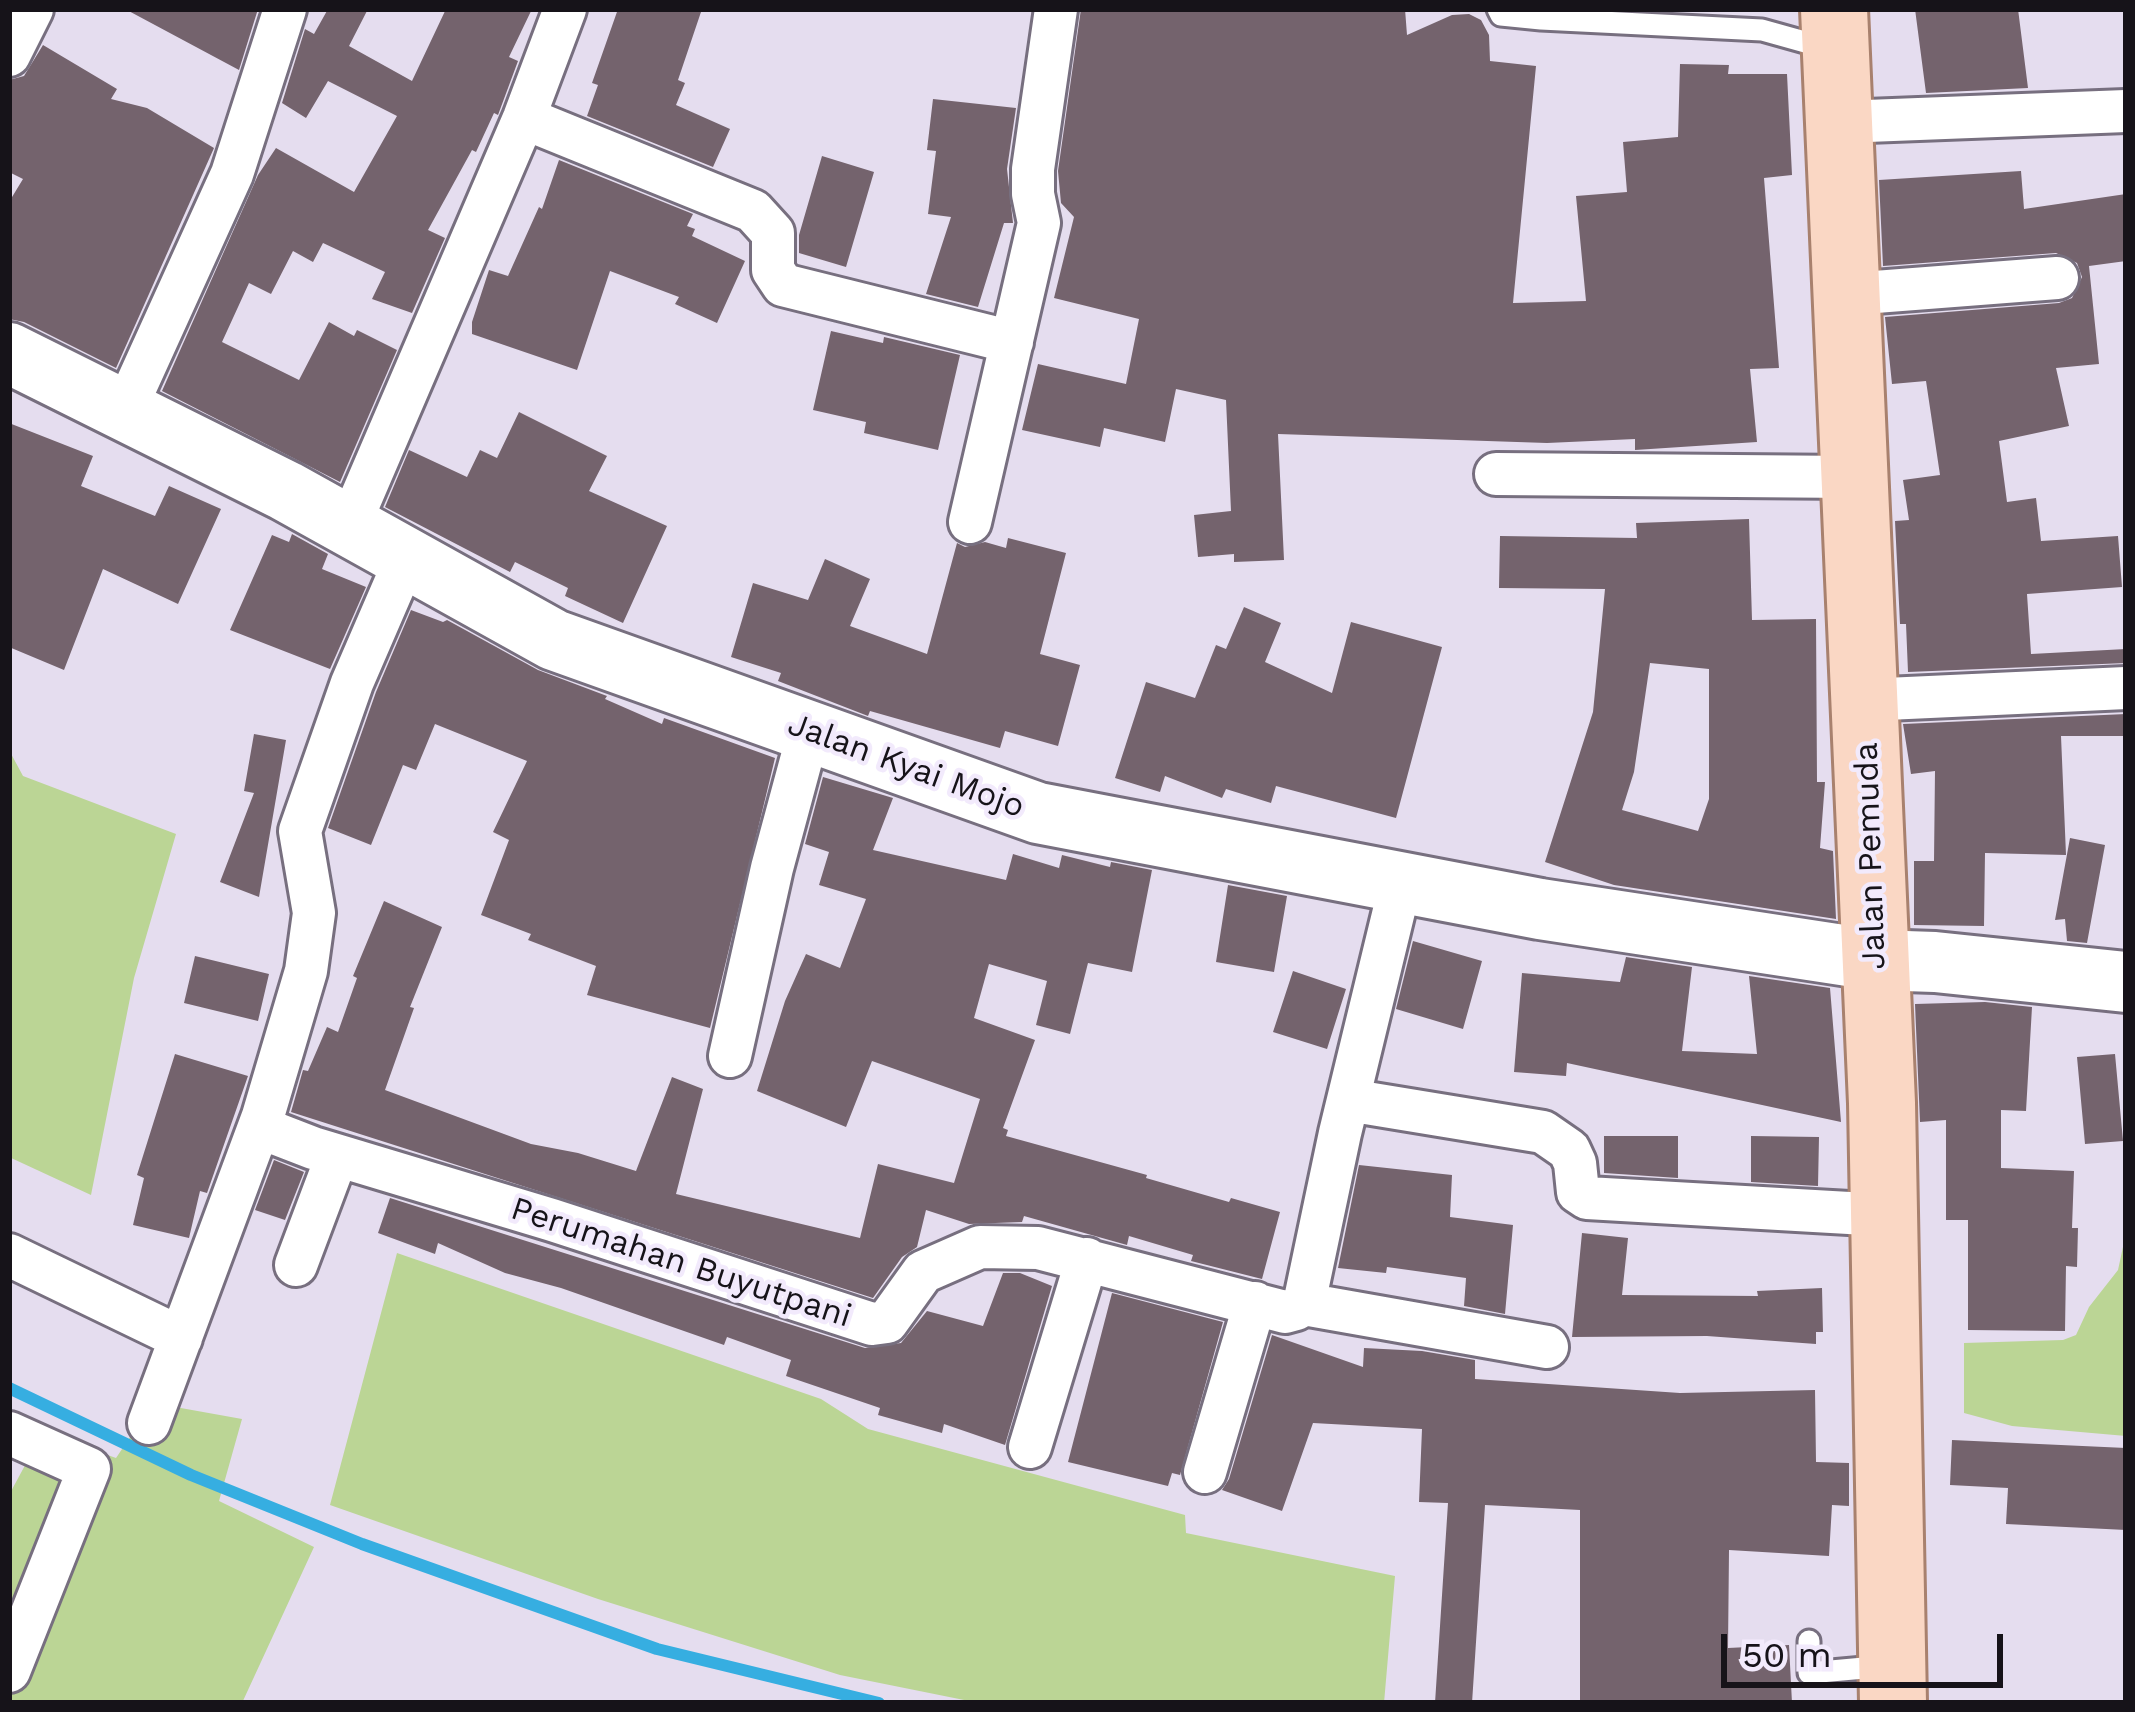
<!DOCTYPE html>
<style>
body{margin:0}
#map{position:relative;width:2135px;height:1712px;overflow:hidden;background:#e5ddef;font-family:"Work Sans",sans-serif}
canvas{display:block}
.frame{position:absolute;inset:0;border:12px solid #161319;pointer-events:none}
.scale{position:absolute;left:1721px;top:1634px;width:282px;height:54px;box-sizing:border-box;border:6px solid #161319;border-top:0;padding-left:15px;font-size:36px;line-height:42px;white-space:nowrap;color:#161319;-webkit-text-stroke:9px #f2eafc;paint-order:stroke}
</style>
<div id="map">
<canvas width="2135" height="1712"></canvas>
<div class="frame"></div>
<div class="scale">50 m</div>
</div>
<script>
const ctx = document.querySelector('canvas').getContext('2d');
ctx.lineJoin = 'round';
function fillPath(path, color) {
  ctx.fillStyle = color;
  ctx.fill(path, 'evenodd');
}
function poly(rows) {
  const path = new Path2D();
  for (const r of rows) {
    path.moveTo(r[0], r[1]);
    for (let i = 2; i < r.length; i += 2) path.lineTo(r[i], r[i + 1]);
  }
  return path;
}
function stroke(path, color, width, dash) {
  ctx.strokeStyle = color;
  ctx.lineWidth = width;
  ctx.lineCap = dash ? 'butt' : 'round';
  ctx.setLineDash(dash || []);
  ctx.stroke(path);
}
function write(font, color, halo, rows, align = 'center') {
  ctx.font = font + ' "Work Sans",sans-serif';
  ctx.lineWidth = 9;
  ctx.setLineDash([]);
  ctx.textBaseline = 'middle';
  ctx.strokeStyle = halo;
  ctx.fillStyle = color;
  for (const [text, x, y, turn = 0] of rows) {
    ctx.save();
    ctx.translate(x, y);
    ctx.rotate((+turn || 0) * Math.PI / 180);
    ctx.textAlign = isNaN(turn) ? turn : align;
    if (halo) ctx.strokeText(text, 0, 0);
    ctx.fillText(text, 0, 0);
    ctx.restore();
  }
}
const green = poly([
 [9,750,23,776,176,834,134,978,91,1195,9,1157],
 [2126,1233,2126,1436,2012,1426,1964,1413,1964,1343,2063,1340,2076,1335,2089,1307,2118,1270],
 [397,1253,821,1399,868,1429,1185,1515,1186,1533,1395,1576,1384,1703,979,1703,840,1675,598,1599,330,1505],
 [153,1403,242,1419,219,1501,314,1547,242,1703,9,1700,9,1495,43,1432,116,1458]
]);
const stream = poly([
 [9,1388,191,1475,362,1544,657,1649,879,1703]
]);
const building = poly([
 [125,9,258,9,239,70],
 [328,9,368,9,349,46,412,81,446,9,532,9,509,57,518,61,498,115,494,113,476,152,472,150,428,230,445,238,412,313,372,299,385,272,323,243,313,262,293,251,271,294,249,283,222,342,299,380,329,322,354,336,357,330,397,350,340,482,162,391,258,175,276,148,354,192,397,116,328,81,306,118,282,103,305,29,314,34],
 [618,9,702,9,678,80,685,83,676,105,730,129,713,167,587,116,598,85,592,83],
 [1081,9,1405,9,1407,35,1452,15,1469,14,1481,20,1489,35,1490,61,1536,66,1513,303,1586,301,1576,196,1627,192,1623,142,1678,137,1680,64,1729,65,1728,74,1787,74,1792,175,1764,178,1779,368,1750,369,1757,442,1635,450,1635,439,1547,443,1278,434,1284,560,1234,562,1234,554,1198,557,1194,515,1231,511,1226,400,1176,389,1165,442,1104,428,1100,447,1022,430,1038,364,1126,384,1139,319,1054,298,1074,217,1061,203,1058,171],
 [1915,9,2018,9,2028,88,1926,93],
 [43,45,117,89,111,99,147,108,214,148,116,368,24,322,9,319,9,202,23,179,9,172,9,80,24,76],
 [933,99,1016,108,1007,169,1013,223,1004,223,978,307,926,294,951,217,928,214,936,151,927,150],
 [822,156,874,172,846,267,799,253,799,235],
 [559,160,693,214,687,226,695,229,692,236,745,261,717,323,675,304,679,297,610,271,577,370,472,334,472,322,489,270,508,276,539,207,542,209],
 [2021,171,2024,209,2126,194,2126,261,2089,266,2099,364,2056,368,2069,426,1999,441,2007,502,2036,498,2041,541,2118,536,2122,587,2027,594,2031,654,2126,649,2126,663,1908,672,1906,624,1900,624,1895,521,1909,520,1903,480,1940,475,1926,381,1892,384,1885,317,2059,303,2072,298,2082,277,2077,263,2056,253,1883,266,1879,180],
 [831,331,883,343,884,337,960,355,938,450,864,433,866,422,813,410],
 [519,412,607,456,589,491,667,526,623,623,565,596,568,588,515,562,510,572,385,507,409,450,467,477,480,450,497,458],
 [9,423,93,456,81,486,155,516,169,486,221,509,178,604,103,569,64,670,9,647],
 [1749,519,1752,620,1816,619,1817,782,1825,782,1820,848,1833,851,1836,919,1614,885,1545,862,1593,712,1605,589,1499,588,1500,536,1637,538,1636,523],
 [1650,663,1709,669,1709,799,1698,831,1622,810,1634,772],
 [292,534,328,554,322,569,366,587,330,669,230,630,272,535,289,542],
 [1008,538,1066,553,1040,654,1080,665,1058,746,1005,731,1000,748,870,711,868,716,778,681,781,673,731,657,753,583,808,600,825,559,870,579,850,626,927,654,957,543,965,547,985,542,1006,548],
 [1244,607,1281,623,1265,662,1332,693,1351,622,1442,647,1396,818,1276,786,1271,803,1226,789,1222,798,1165,776,1160,792,1115,778,1146,682,1195,698,1216,645,1226,649],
 [411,610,443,622,447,620,538,670,607,696,605,699,662,724,664,718,775,758,710,1028,587,995,596,966,528,940,531,934,481,915,509,840,493,832,527,761,435,724,416,770,403,765,371,845,328,828,376,692],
 [2126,714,2126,736,2061,736,2066,855,1985,853,1984,926,1914,925,1914,861,1934,861,1935,771,1911,774,1903,724],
 [254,734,286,740,259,897,220,882,254,793,244,791],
 [823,777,893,798,873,850,1006,880,1013,854,1059,868,1062,855,1110,867,1111,862,1152,870,1132,972,1088,963,1070,1034,1036,1025,1047,981,989,964,974,1018,1035,1040,1003,1128,1008,1130,1006,1136,1147,1175,1146,1178,1229,1202,1231,1198,1280,1212,1262,1279,1191,1261,1193,1255,1129,1236,1127,1245,1024,1216,1022,1222,969,1224,926,1210,917,1247,902,1257,873,1298,291,1112,303,1070,308,1071,327,1027,338,1032,357,978,353,976,384,901,442,927,410,1007,414,1008,385,1090,531,1144,578,1153,636,1171,672,1077,703,1089,676,1194,860,1238,878,1164,954,1183,980,1099,872,1061,846,1127,757,1091,785,1001,806,954,840,968,866,899,819,885,829,852,805,844],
 [2070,838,2105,845,2087,943,2067,941,2065,919,2055,920],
 [1228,885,1287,896,1274,972,1216,962],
 [1413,941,1482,961,1463,1029,1396,1009],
 [195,956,269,974,258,1021,184,1003],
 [1626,957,1692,967,1682,1051,1757,1054,1749,976,1830,988,1841,1122,1567,1063,1566,1076,1514,1072,1522,973,1620,982],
 [1293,971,1346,989,1327,1049,1273,1032],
 [1985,1002,2032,1007,2026,1111,2001,1110,2001,1168,2074,1171,2072,1228,2078,1228,2077,1267,2066,1266,2065,1331,1968,1330,1968,1220,1946,1220,1946,1120,1920,1122,1915,1004],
 [175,1054,248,1076,207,1193,200,1191,189,1238,133,1225,144,1178,137,1175],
 [2115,1054,2123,1141,2085,1144,2077,1057],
 [1604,1136,1678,1136,1678,1178,1604,1173],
 [1751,1136,1819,1137,1818,1186,1751,1182],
 [274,1160,304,1172,285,1220,255,1210],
 [1359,1165,1452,1175,1450,1217,1513,1225,1505,1314,1464,1306,1466,1278,1387,1267,1386,1273,1338,1268],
 [390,1198,865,1348,901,1343,927,1311,983,1326,1003,1273,1020,1273,1052,1286,1005,1445,944,1424,942,1433,878,1415,880,1408,786,1376,791,1360,727,1337,724,1345,561,1288,505,1273,438,1243,435,1254,378,1233],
 [1582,1233,1628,1238,1622,1295,1758,1296,1757,1291,1822,1288,1823,1332,1816,1332,1816,1344,1707,1336,1572,1337],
 [1112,1293,1223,1322,1180,1475,1172,1473,1168,1486,1068,1462],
 [1272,1335,1363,1367,1364,1348,1422,1351,1475,1360,1475,1379,1680,1393,1815,1390,1816,1462,1849,1463,1849,1506,1832,1505,1829,1556,1729,1550,1728,1648,1789,1645,1792,1703,1580,1703,1580,1510,1485,1505,1472,1703,1435,1703,1448,1503,1419,1502,1422,1429,1313,1423,1282,1511,1222,1490,1229,1479],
 [1952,1440,2126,1448,2126,1530,2006,1524,2008,1488,1950,1485]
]);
const lane = poly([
 [1498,9,1501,15,1541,19,1762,30,1830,49],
 [1809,1641,1809,1673,1886,1666]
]);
const street = poly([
 [9,55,32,9],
 [524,118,753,211,773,233,773,270,783,285,1012,342],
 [1841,122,2126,111],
 [1849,294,2057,278],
 [125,410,232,174,285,9],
 [1496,474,1854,477],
 [970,522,1039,223,1033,194,1033,169,1056,9],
 [349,526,524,118,565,9],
 [406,558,352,683,300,831,314,913,306,971,263,1116,269,1131,313,1148,552,1220,872,1324,887,1322,923,1272,980,1247,1038,1248,1285,1312,1296,1309,1304,1304,1340,1133,1401,882],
 [1864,700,2126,688],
 [730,1056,772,868,809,731],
 [1348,1100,1543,1132,1569,1150,1575,1163,1578,1192,1587,1198,1884,1215],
 [9,1255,181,1338],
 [296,1265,337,1156],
 [1304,1304,1547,1347],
 [149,1423,263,1116],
 [9,1433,89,1469,9,1671],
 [1030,1447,1087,1259],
 [1205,1472,1255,1303]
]);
const secondary = poly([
 [9,353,286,491,554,640,1038,813,1540,909,1875,960,1935,962,2126,982]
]);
const primary = poly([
 [1834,9,1882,1103,1893,1703]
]);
const streetNames = [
 ["Jalan Kyai Mojo",906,766,20],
 ["Jalan Pemuda",1871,856,-92],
 ["Perumahan Buyutpani",681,1263,18]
];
fillPath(green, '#bbd595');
stroke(stream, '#36aee1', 12);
fillPath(building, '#74636d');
stroke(lane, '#776f7f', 27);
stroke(street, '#776f7f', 48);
stroke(secondary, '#776f7f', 66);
stroke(primary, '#a8816e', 72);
stroke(lane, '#fff', 21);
stroke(street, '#fff', 42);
stroke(secondary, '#fff', 60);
stroke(primary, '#fad7c4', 66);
write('33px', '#161319', '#f2eafc', streetNames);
</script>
